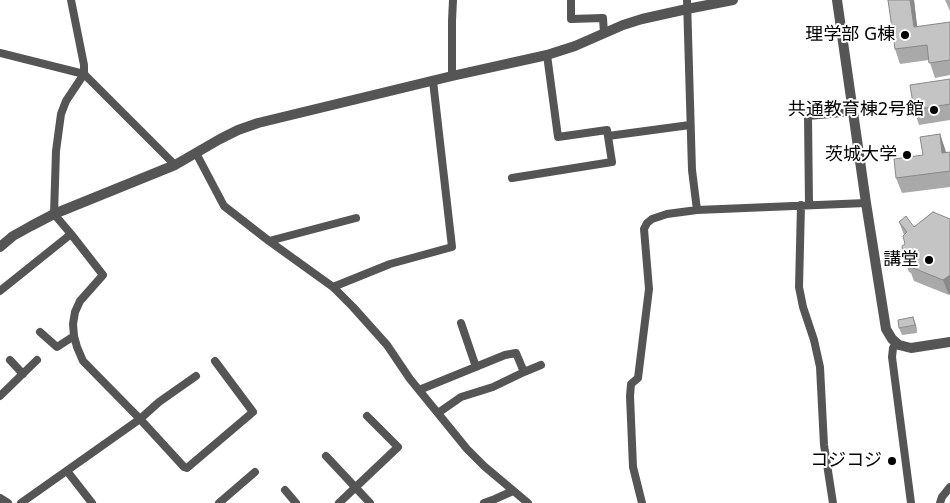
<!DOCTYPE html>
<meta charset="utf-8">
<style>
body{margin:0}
canvas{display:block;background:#fff}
</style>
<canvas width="950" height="503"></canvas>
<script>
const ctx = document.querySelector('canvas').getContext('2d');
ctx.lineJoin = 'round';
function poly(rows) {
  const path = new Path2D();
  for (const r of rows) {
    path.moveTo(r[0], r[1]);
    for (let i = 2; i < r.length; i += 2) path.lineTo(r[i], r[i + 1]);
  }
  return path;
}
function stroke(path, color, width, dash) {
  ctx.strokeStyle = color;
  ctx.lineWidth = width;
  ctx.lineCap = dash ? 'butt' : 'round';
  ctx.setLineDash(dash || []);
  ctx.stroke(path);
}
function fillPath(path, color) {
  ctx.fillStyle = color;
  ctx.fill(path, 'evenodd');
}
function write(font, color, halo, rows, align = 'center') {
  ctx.font = font + ' "Noto Sans","Noto Sans JP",sans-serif';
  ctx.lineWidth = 4;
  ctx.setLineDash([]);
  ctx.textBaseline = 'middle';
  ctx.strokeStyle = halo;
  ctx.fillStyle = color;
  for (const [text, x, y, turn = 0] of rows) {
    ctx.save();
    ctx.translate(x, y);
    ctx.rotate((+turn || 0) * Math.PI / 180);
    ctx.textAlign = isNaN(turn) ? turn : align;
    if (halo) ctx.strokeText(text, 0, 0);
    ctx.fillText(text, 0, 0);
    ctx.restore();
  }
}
const minor = poly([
 [571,0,571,19,603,18,604,33],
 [687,0,692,170,697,210],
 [0,53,84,74,175,165],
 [452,76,452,21,453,0],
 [608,136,690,125],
 [196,153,224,206,269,241,333,287,353,307,387,345,410,379,467,449,484,466,528,503],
 [512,178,612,162,607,130,558,137,547,55],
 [801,205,799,287,803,307,814,340,820,367,824,445,833,503],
 [809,205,808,116,853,112],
 [71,234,103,275,80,301,75,312,73,324,74,336,77,347,83,361,140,419,184,467,187,468,253,412,215,361],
 [269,241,356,218],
 [333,287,390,264,452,247,433,81],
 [0,291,71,234,54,214,56,151,61,114,66,101,84,74,84,65,71,0],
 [461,323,476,367],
 [40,332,57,347,74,336],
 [896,343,893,348,892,357,911,503],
 [10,360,23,374],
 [524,372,541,365],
 [419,390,505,355,516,353,524,372,493,387,461,397,438,413],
 [0,396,37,360],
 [326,456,370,503],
 [67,471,92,503],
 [285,490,296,503],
 [0,498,8,503],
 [21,503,140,419,159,402,196,376],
 [219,503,255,472],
 [339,503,398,447,367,416],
 [484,503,495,499,513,491],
 [642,503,633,467,630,396,631,384,638,378,649,289,644,229,647,223,652,219,667,214,697,210,866,203],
 [940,503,942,497,950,487]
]);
const tertiary = poly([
 [837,0,866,203,886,329,892,339,899,345,911,348,950,342],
 [0,247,13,236,31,226,54,214,175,165,220,139,238,130,258,123,452,76,547,55,575,46,623,25,642,19,687,9,733,0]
]);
const wall = poly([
 [914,0,917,27,950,22,950,75,935,78,929,60,900,64,895,49],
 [945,0,950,0,950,11],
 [950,79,950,120,919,125,914,110],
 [940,134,946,152,950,152,950,187,902,193,896,178,923,155],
 [933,212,949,295,914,281,911,273,909,272,903,257,905,244,904,235,899,222,914,227],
 [916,325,917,333,902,335,899,328]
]);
const shadedWall = poly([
 [910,0,914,0,919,42,914,27],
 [940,134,945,149,948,168,942,153],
 [950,275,950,294,949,295,943,280],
 [913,317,916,325,917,333]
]);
const building = poly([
 [888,0,910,0,914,27,950,22,950,60,929,63,927,45,895,49,888,0],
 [950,79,950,104,914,110,910,85,950,79],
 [940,134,942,153,950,152,950,171,896,178,894,159,923,155,920,137,940,134],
 [933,212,950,219,950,275,943,280,908,266,907,259,903,257,902,246,905,244,903,236,907,232,899,222,906,216,914,227,933,212],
 [913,317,915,325,899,328,898,320,913,317]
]);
const markers = [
 [905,35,5,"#000"],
 [934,110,5,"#000"],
 [907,155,5,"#000"],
 [929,260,5,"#000"],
 [892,461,5,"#000"]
];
const poiNames = [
 ["理学部 G棟",895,35],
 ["共通教育棟2号館",924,110],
 ["茨城大学",897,155],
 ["講堂",919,260],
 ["コジコジ",882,461]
];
stroke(minor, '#555', 8);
stroke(tertiary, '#555', 10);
fillPath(wall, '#a9a9a9');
fillPath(shadedWall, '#898989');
fillPath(building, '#c4c4c4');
stroke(building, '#898989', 1);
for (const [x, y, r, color] of markers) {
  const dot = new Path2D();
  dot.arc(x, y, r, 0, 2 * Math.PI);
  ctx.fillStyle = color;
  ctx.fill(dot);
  stroke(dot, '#fff', 2);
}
write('18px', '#000', '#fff', poiNames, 'right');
</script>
